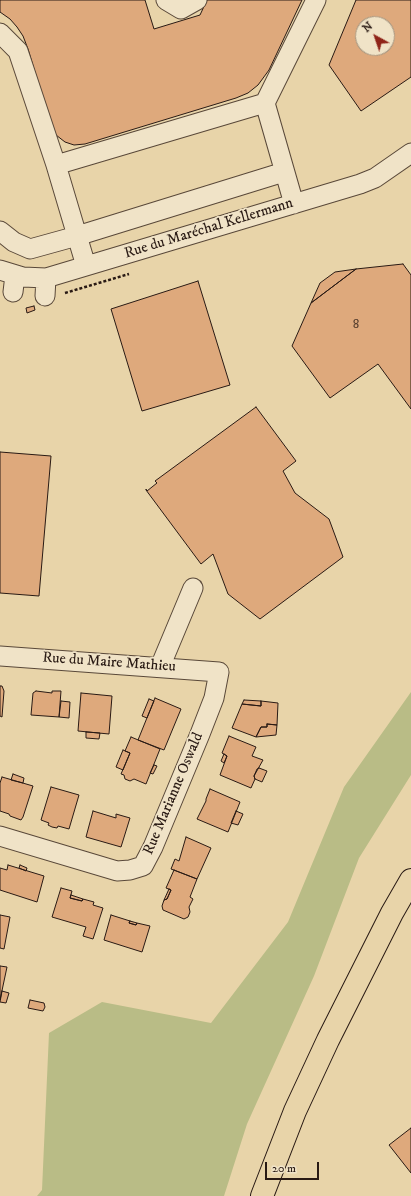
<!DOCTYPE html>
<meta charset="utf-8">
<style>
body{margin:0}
#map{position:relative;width:411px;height:1196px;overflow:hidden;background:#e8d4a9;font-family:"IM FELL DW Pica",serif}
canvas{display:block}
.north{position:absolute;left:355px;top:16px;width:40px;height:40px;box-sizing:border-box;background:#f0e3c7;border:1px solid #a0937f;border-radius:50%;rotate:320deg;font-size:11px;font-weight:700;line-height:16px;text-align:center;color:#291a14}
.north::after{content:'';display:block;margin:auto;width:14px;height:18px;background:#8f2418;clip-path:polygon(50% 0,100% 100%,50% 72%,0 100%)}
.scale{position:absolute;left:265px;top:1162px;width:54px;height:18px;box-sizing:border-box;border:2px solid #291a14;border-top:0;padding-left:5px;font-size:12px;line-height:14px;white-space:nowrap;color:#291a14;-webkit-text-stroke:3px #f0e3c7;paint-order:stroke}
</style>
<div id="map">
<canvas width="411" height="1196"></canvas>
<div class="north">N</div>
<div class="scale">20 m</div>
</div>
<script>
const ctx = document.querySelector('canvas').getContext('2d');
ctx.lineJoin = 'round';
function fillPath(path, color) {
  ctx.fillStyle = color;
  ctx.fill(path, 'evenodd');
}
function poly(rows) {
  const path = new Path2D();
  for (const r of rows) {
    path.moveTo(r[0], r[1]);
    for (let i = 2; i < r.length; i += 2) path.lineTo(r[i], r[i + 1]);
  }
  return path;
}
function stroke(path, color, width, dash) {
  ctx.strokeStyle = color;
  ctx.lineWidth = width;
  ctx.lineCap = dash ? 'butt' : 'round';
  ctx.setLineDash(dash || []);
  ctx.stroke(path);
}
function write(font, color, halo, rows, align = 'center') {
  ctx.font = font + ' "IM FELL DW Pica",serif';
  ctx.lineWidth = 3.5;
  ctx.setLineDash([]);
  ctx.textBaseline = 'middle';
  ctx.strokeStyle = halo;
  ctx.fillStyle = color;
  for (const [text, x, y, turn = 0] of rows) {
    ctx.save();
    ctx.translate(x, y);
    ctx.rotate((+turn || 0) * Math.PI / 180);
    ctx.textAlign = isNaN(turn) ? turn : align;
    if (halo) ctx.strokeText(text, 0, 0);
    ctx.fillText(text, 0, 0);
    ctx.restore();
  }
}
const green = poly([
 [411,692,411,775,359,858,314,976,247,1124,224,1196,37,1196,42,1190,49,1033,102,1002,211,1023,288,922,344,787]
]);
const building = poly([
 [0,0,145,0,154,29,200,15,207,0,302,0,269,70,258,85,248,93,236,98,85,144,74,145,65,142,56,135,51,126,28,49,23,36,17,27,10,19,0,12,0,0],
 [356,0,411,0,411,77,361,111,329,65,356,0],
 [363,24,387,24,387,48,363,48,363,24],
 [403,264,411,275,411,409,378,364,330,398,292,346,311,303,356,269,403,264],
 [356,269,311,303,320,283,335,272,356,269],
 [198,281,230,385,142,411,111,309,198,281],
 [34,306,35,310,27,313,26,308,34,306],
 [256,407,296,461,283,471,295,493,329,519,343,557,260,619,228,594,213,554,201,564,146,490,146,489,147,491,157,483,155,481,256,407],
 [0,452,51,456,39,596,0,593,0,452],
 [0,686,2,686,4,691,2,717,0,716,0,686],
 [36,691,52,693,52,691,61,691,59,717,31,715,33,693,36,691],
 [81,693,112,696,109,734,78,731,81,693],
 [155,698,181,709,164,750,138,740,155,698],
 [149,699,154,701,147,718,142,716,149,699],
 [244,700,261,701,261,706,242,704,244,700],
 [61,701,70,702,69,718,59,717,61,701],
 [261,701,278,703,277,725,267,724,267,727,261,727,256,737,232,728,242,704,261,706,261,701],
 [267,724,277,725,276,735,256,737,261,727,267,727,267,724],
 [86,732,100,733,99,739,86,738,86,732],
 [229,736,256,747,252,756,263,760,254,776,255,779,251,788,220,775,227,756,222,753,229,736],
 [131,737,160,749,146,784,134,779,130,781,125,779,124,775,121,774,130,753,125,751,131,737],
 [123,750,130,753,123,770,116,767,123,750],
 [224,754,227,756,224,763,221,761,224,754],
 [154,765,157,766,153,774,150,773,154,765],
 [259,768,267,771,262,782,255,779,254,776,257,769,259,768],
 [13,774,24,778,23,783,11,780,13,774],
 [2,777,33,786,23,817,21,820,10,816,9,814,0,811,0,783,2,777],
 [51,787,79,795,69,829,58,826,57,828,52,827,48,825,49,823,41,820,51,787],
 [210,789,240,802,228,832,197,819,206,801,206,799,210,789],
 [93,811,116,818,116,814,130,818,121,847,86,837,93,811],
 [236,811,243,814,238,825,231,823,236,811],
 [186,837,211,848,197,879,171,869,175,859,179,861,186,837],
 [8,865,44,876,37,902,0,890,0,868,7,870,8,865],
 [20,865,27,868,26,871,19,868,20,865],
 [174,870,197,879,190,897,193,899,189,907,190,912,188,917,184,919,163,910,162,906,164,900,167,899,171,890,166,888,174,870],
 [61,888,72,891,70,898,82,901,83,899,94,902,93,905,103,908,93,939,83,936,86,927,52,917,61,888],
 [169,889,171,890,167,899,164,900,169,889],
 [71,895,83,899,82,901,70,898,71,895],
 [0,915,10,917,4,949,0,948,0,915],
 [111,915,130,921,129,923,136,925,137,923,150,926,142,952,104,940,111,915],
 [130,921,137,923,136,925,129,923,130,921],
 [0,966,7,967,0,1000,0,966],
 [2,991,9,993,6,1003,0,1002,2,991],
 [30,1000,44,1003,45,1007,43,1011,28,1008,30,1000],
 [411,1128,411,1173,389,1145,411,1128]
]);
const path = poly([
 [65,293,129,274]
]);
const minor = poly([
 [166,0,181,9,197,0],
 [0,33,18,51,56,165],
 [294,204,265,103,316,0],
 [0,231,14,242,30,249,77,236,284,172],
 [86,266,56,165,265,103],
 [0,270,23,277,46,278,360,184,375,178,411,153],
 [13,292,15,275],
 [45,296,46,278],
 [0,656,219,672,214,698,200,734,153,847,143,866,130,870,117,871,0,836],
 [160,667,193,588]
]);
const major = poly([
 [262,1196,295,1111,328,1040,392,913,411,880]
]);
const numberNames = [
 ["8",356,325]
];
const streetNames = [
 ["Rue du Maréchal Kellermann",209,229,-17],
 ["Rue du Maire Mathieu",109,663,4],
 ["Rue Marianne Oswald",174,794,-67]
];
fillPath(green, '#b9bc86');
fillPath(building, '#dea97c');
stroke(building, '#291a14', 1);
stroke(minor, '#594839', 21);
stroke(major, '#291a14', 24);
stroke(path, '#291a14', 2.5, [3, 2]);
stroke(minor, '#f0e3c7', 19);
stroke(major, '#e8d4a9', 22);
write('13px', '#563e2e', null, numberNames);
write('15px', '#291a14', '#f0e3c7', streetNames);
</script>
